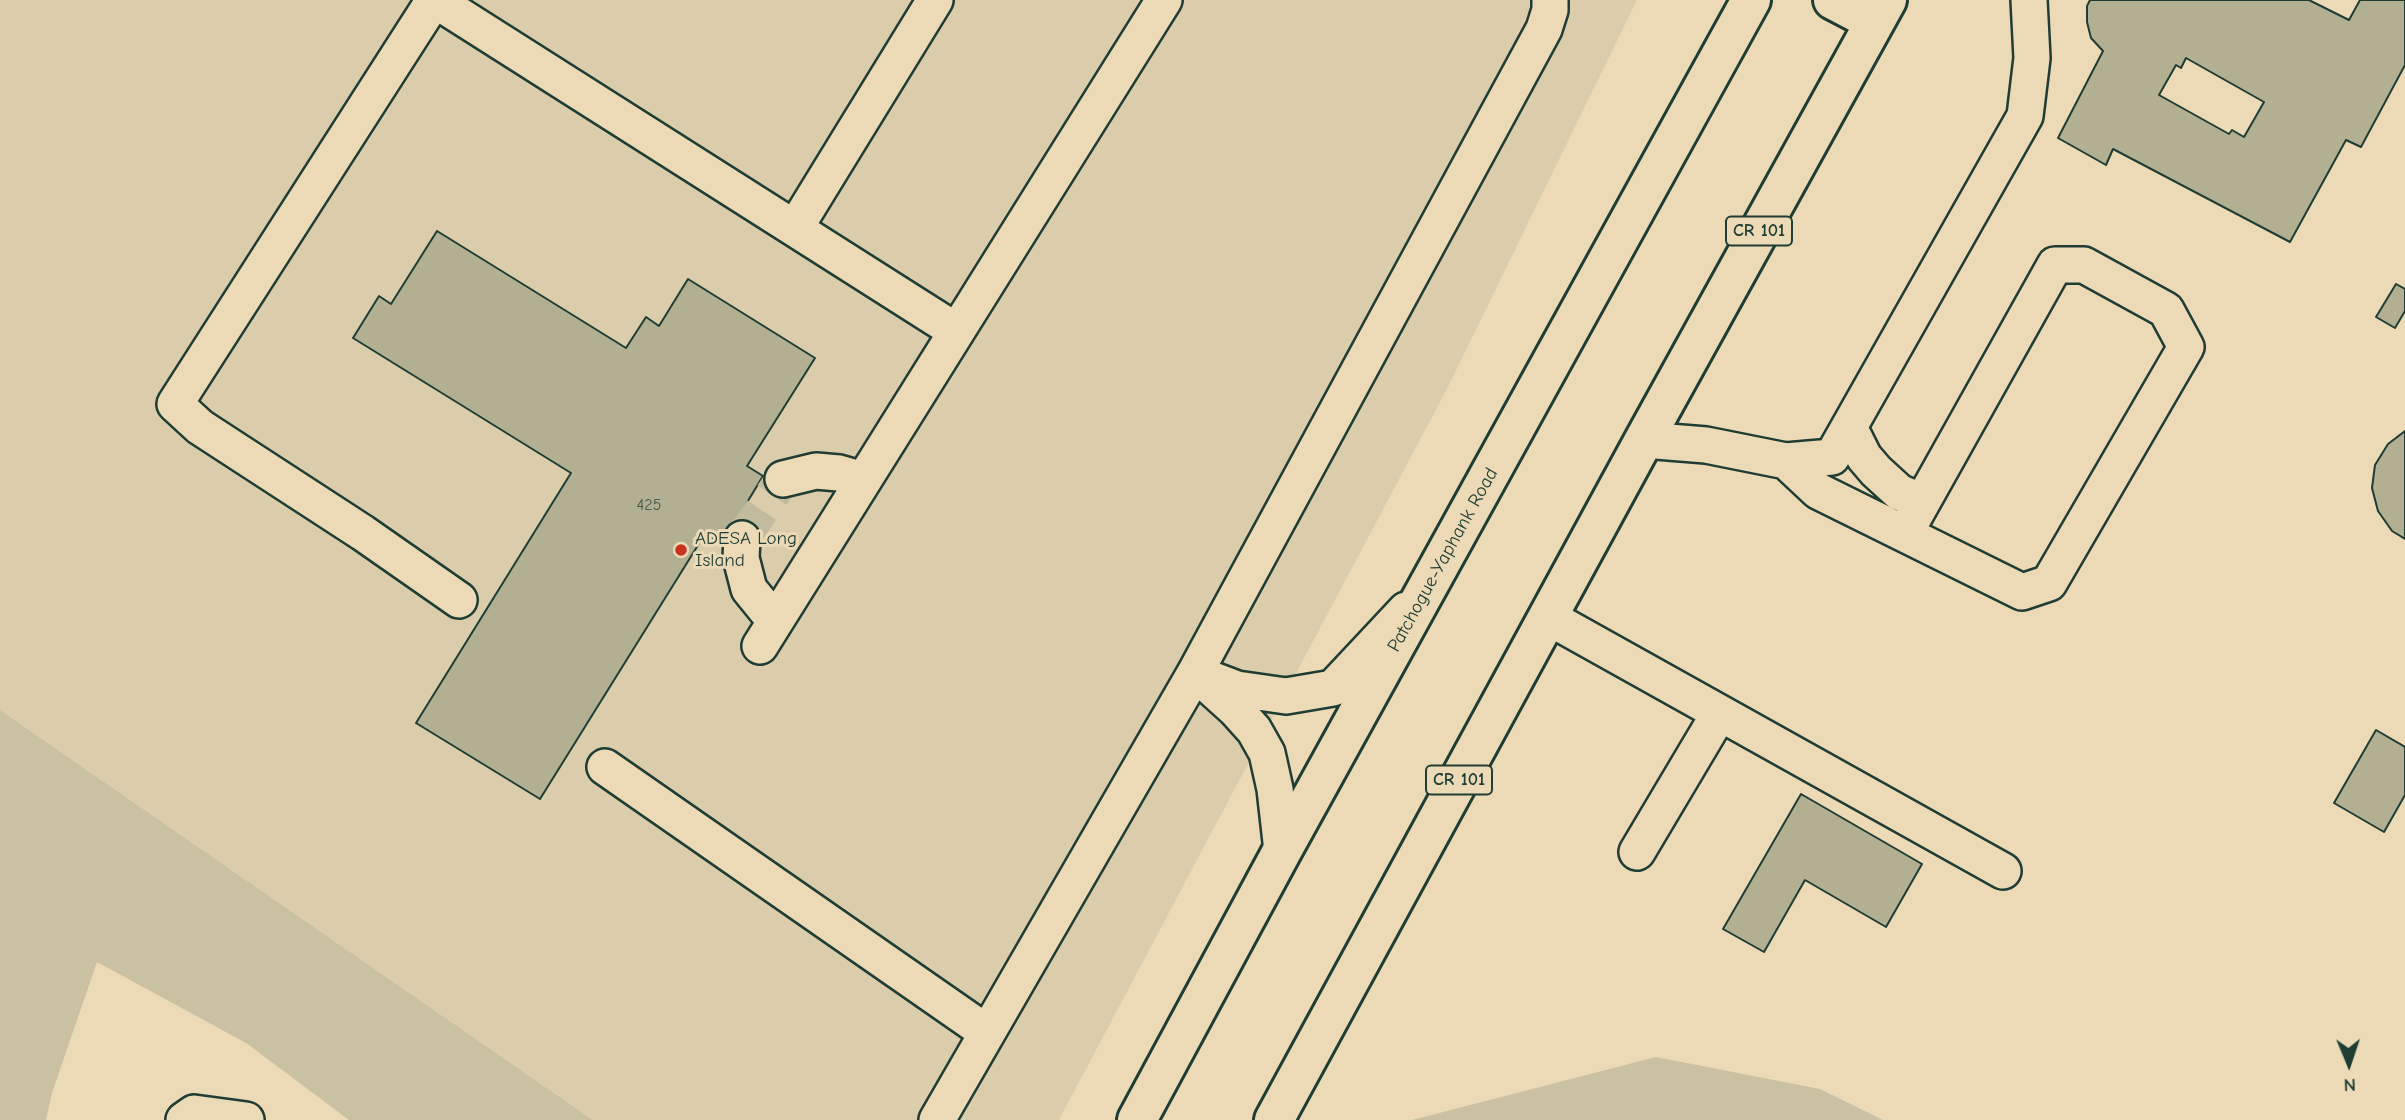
<!DOCTYPE html>
<style>
body{margin:0}
#map{position:relative;width:2405px;height:1120px;overflow:hidden;background:#ecdab7;font-family:"Comic Neue",sans-serif}
canvas{display:block}
.north{position:absolute;left:2314px;top:1029px;width:70px;height:70px;-webkit-text-stroke:5px #ecdab7;paint-order:stroke;rotate:178deg;font-size:19px;font-weight:700;line-height:28px;text-align:center;color:#1f3d34}
.north::after{content:'';display:block;margin:auto;width:24px;height:32px;background:#1f3d34;clip-path:polygon(50% 0,100% 100%,50% 72%,0 100%)}
</style>
<div id="map">
<canvas width="2405" height="1120"></canvas>
<div class="north">N</div>
</div>
<script>
const ctx = document.querySelector('canvas').getContext('2d');
ctx.lineJoin = 'round';
function fillPath(path, color) {
  ctx.fillStyle = color;
  ctx.fill(path, 'evenodd');
}
function poly(rows) {
  const path = new Path2D();
  for (const r of rows) {
    path.moveTo(r[0], r[1]);
    for (let i = 2; i < r.length; i += 2) path.lineTo(r[i], r[i + 1]);
  }
  return path;
}
function stroke(path, color, width, dash) {
  ctx.strokeStyle = color;
  ctx.lineWidth = width;
  ctx.lineCap = dash ? 'butt' : 'round';
  ctx.setLineDash(dash || []);
  ctx.stroke(path);
}
function write(font, color, halo, rows, align = 'center') {
  ctx.font = font + ' "Comic Neue",sans-serif';
  ctx.lineWidth = 6;
  ctx.setLineDash([]);
  ctx.textBaseline = 'middle';
  ctx.strokeStyle = halo;
  ctx.fillStyle = color;
  for (const [text, x, y, turn = 0] of rows) {
    ctx.save();
    ctx.translate(x, y);
    ctx.rotate((+turn || 0) * Math.PI / 180);
    ctx.textAlign = isNaN(turn) ? turn : align;
    if (halo) ctx.strokeText(text, 0, 0);
    ctx.fillText(text, 0, 0);
    ctx.restore();
  }
}
const built = poly([
 [0,0,1637,0,1447,389,1059,1120,593,1120,0,710]
]);
const green = poly([
 [0,710,593,1120,349,1120,246,1043,97,962,52,1093,46,1120,0,1120],
 [1656,1057,1820,1089,1883,1120,1412,1120]
]);
const building = poly([
 [2090,0,2309,0,2349,20,2360,0,2405,0,2405,65,2361,147,2346,140,2290,242,2113,149,2106,165,2058,138,2103,51,2091,38,2087,22,2087,6,2090,0],
 [2186,58,2264,102,2244,137,2232,130,2229,134,2159,95,2176,65,2181,68,2186,58],
 [437,231,626,348,646,317,659,326,688,279,815,358,747,466,763,476,722,544,705,534,540,799,416,723,571,473,353,338,379,296,391,304,437,231],
 [2396,284,2405,289,2405,311,2395,328,2376,317,2396,284],
 [2405,431,2405,539,2392,531,2378,511,2372,488,2375,465,2388,444,2405,431],
 [2376,730,2405,747,2405,795,2384,832,2334,803,2376,730],
 [1801,794,1922,864,1886,927,1805,880,1764,952,1723,929,1801,794]
]);
const minorTunnel = poly([
 [742,539,783,479]
]);
const minor = poly([
 [434,0,175,404,200,427,363,533,459,600],
 [435,0,956,331],
 [795,228,935,0],
 [1849,427,1864,457,1876,471,1899,492,1922,502],
 [1644,440,1706,445,1786,461,1832,457,2025,116,2032,58,2029,0],
 [1786,461,1818,491,2022,592,2049,583,2186,347,2166,310,2084,265,2055,265,1905,533],
 [783,479,816,471,839,473,863,480],
 [742,539,741,558,749,589,775,621],
 [1548,617,2003,871],
 [760,646,1164,0],
 [605,767,986,1032],
 [1282,851,1275,789,1267,753,1254,730,1236,710,1195,673,1237,689,1286,696,1333,688,1406,610],
 [1637,852,1719,714],
 [184,1120,194,1113,246,1120],
 [937,1120,1195,673,1544,29,1550,10,1550,0]
]);
const major = poly([
 [1833,0,1875,22],
 [1137,1120,1282,851,1751,0],
 [1274,1120,1644,440,1887,0]
]);
const markers = [
 [681,550,7,"#c8321e"]
];
const numberNames = [
 ["425",649,505]
];
const shields = [
 [1759,231,66],
 [1459,780,66]
];
const shieldNames = [
 ["CR 101",1759,231],
 ["CR 101",1459,780]
];
const poiNames = [
 ["ADESA Long",695,539],
 ["Island",695,561]
];
const streetNames = [
 ["Patchogue-Yaphank Road",1443,560,-61]
];
fillPath(built, '#dbcdac');
fillPath(green, '#cac1a2');
fillPath(building, '#b3af93');
stroke(building, '#1f3d34', 2);
stroke(minorTunnel, '#c3bb9d', 35, [35, 18]);
stroke(minor, '#1f3d34', 40);
stroke(major, '#1f3d34', 44);
stroke(minor, '#ecdab7', 35);
stroke(major, '#ecdab7', 38);
for (const [x, y, r, color] of markers) {
  const dot = new Path2D();
  dot.arc(x, y, r, 0, 2 * Math.PI);
  ctx.fillStyle = color;
  ctx.fill(dot);
  stroke(dot, '#ecdab7', 2.5);
}
write('16px', '#445a4c', null, numberNames);
for (const [x, y, w] of shields) {
  const box = new Path2D();
  box.roundRect(x - w / 2, y - 14.5, w, 29, 5);
  ctx.fillStyle = '#ecdab7';
  ctx.fill(box);
  stroke(box, '#1f3d34', 2);
}
write('bold 18px', '#1f3d34', null, shieldNames);
write('19px', '#1f3d34', '#ecdab7', poiNames, 'left');
write('19px', '#1f3d34', '#ecdab7', streetNames);
</script>
